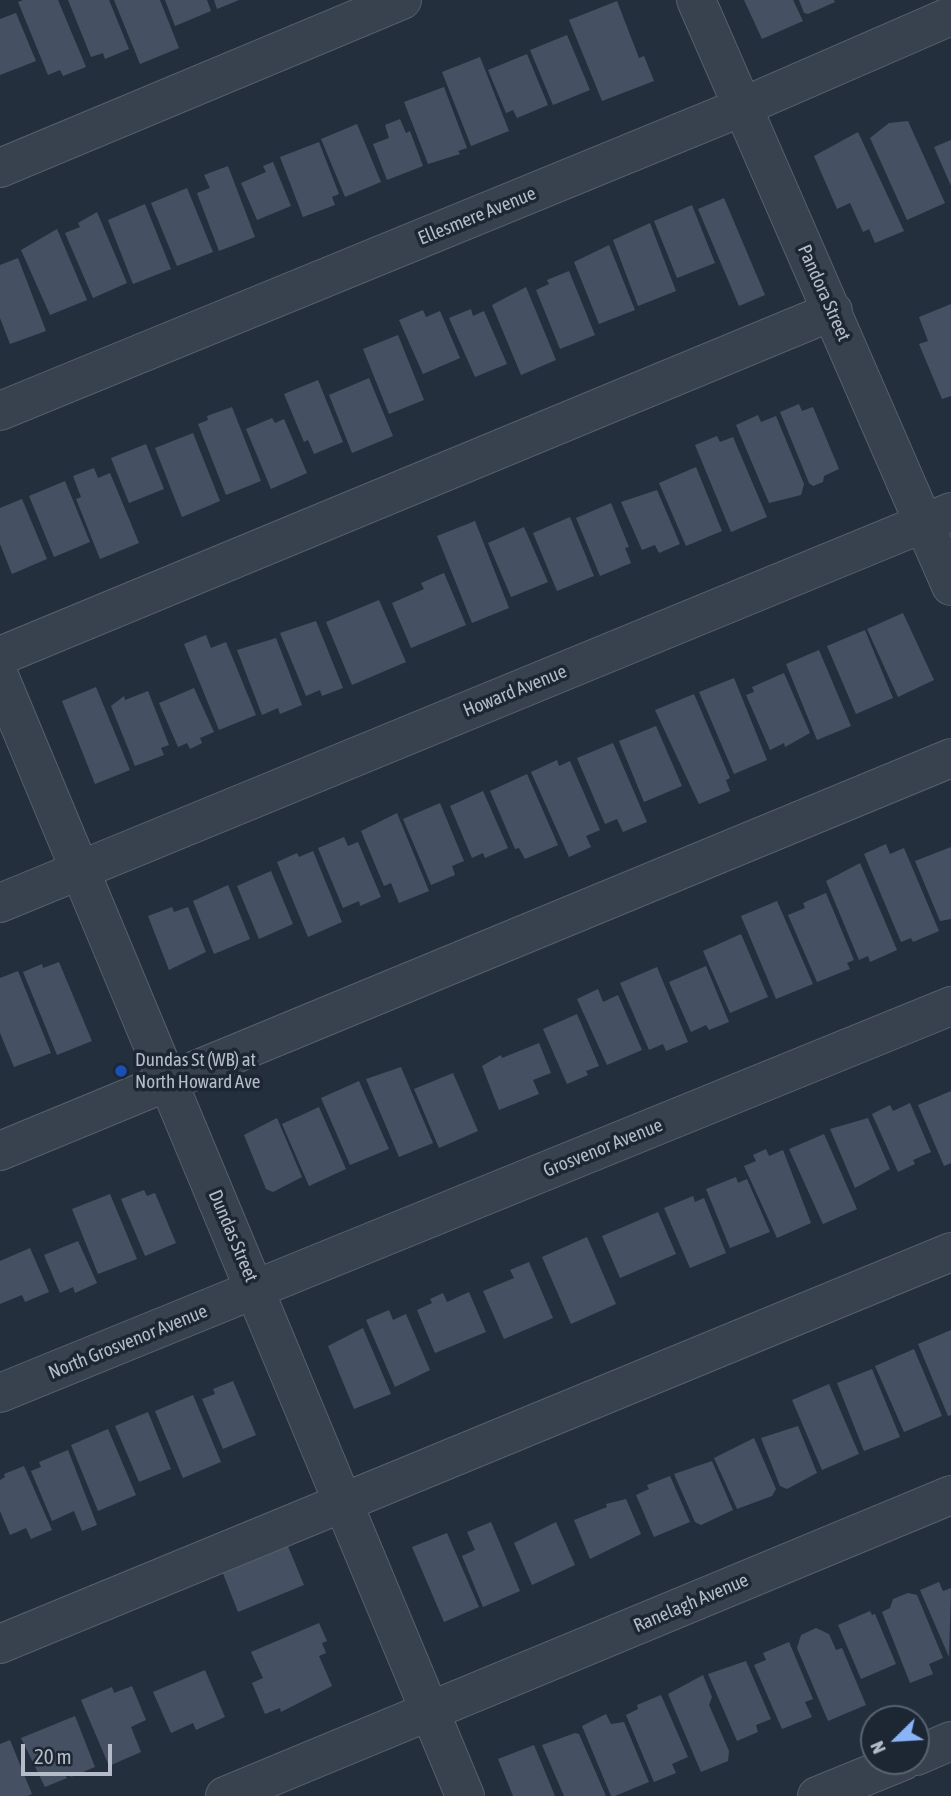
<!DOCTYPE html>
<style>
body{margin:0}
#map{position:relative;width:951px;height:1796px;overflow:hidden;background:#242f3e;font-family:"Asap Condensed",sans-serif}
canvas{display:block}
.north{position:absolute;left:860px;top:1705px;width:70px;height:70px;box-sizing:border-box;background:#1d2633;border:2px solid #59626f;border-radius:50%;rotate:246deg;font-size:19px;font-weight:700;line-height:28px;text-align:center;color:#b4bcc9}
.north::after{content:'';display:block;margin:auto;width:24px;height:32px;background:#8ab4f8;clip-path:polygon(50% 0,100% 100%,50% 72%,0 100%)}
.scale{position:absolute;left:21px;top:1744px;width:91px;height:32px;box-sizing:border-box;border:4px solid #b4bcc9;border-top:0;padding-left:9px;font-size:21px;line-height:24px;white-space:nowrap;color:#b4bcc9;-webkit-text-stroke:5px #1d2633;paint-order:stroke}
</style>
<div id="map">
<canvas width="951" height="1796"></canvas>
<div class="north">N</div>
<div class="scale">20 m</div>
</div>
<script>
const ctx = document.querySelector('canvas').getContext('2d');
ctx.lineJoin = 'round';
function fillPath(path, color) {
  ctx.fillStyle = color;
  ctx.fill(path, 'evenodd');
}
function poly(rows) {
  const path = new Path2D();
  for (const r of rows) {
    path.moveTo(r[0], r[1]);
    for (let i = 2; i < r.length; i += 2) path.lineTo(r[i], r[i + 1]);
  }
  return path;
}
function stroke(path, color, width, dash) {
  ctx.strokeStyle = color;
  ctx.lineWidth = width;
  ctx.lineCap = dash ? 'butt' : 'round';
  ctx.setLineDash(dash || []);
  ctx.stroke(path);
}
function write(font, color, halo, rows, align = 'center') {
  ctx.font = font + ' "Asap Condensed",sans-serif';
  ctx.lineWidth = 7;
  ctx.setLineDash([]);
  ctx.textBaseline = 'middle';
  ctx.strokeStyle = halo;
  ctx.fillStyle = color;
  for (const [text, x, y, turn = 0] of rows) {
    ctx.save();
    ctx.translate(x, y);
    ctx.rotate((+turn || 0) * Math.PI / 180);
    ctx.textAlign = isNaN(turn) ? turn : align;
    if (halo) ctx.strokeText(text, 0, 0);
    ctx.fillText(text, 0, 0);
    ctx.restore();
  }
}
const building = poly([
 [23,0,58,0,86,67,63,76,60,70,48,75,18,2],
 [68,0,109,0,129,49,105,59,103,53,91,57],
 [114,0,160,0,179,48,140,64],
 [165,0,207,0,211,11,175,26],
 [214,0,239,0,217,9],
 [744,0,793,0,803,21,762,39],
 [799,0,834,0,835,2,808,14,804,13],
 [617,1,639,58,644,56,654,81,602,101,569,20],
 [16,13,36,61,0,75,0,19],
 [567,35,590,90,553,105,530,50],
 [527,54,548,105,517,118,513,110,506,113,488,70],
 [480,57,509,131,471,146,442,72],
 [444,87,467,148,458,151,460,154,428,164,404,102],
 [400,119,406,133,410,131,423,166,387,180,373,144,389,138,385,125],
 [908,121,945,203,907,220,870,138,889,123],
 [357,124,381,182,345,197,321,139],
 [858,132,904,231,875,243,869,229,863,232,850,203,837,209,814,156],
 [951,140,951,186,934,147],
 [319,142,339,194,332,197,335,205,303,217,280,157],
 [273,162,291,206,257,220,241,183,266,172,263,166],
 [228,166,255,237,219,251,197,193,210,188,204,175],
 [187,188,213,252,177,266,151,203],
 [724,198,765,295,739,306,698,209],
 [145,204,171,269,133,284,108,220],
 [692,205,715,263,677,278,654,221],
 [97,212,127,283,93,298,65,233,80,227,78,223],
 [650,223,676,291,638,306,613,240],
 [57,229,87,300,50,315,21,250],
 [609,245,635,310,599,324,574,262],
 [18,258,46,331,10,344,0,318,0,265],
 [569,271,595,335,560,349,536,290,549,284,547,280],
 [526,287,556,360,521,375,492,305],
 [951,304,951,396,942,399,919,344,928,341,919,317],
 [471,309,473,316,484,311,507,364,475,377,449,318],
 [423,310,426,317,440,311,460,358,423,374,399,320],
 [398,335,424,400,389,414,363,349],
 [369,378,393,436,352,453,329,395],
 [318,380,343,442,314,454,308,440,304,442,284,394],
 [799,404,802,411,813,407,839,469,824,476,823,482,813,486,809,483,780,412],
 [232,407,261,481,226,495,198,424,208,420,207,416],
 [758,415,761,422,776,416,804,484,801,495,769,503,736,425],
 [272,418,275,423,284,419,307,473,271,489,246,429],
 [193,433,220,501,182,517,155,448],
 [717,436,720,442,733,437,767,517,731,532,695,445],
 [146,444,164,489,129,503,111,458],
 [696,467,722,531,686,546,659,483],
 [94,468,98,478,110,473,139,543,100,559,76,499,81,497,73,476],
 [65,481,90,542,54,557,29,496],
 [657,490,680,544,659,553,655,545,642,550,621,502],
 [22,499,47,559,12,574,0,544,0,508],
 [611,503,629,547,625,548,631,563,600,576,576,518],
 [570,517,594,576,557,591,533,533],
 [475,521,509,608,472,623,437,536],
 [524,527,548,582,511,597,488,543],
 [444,573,466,625,411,648,392,603,424,589,421,583],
 [379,600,406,662,352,685,326,622],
 [903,613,934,680,898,697,867,629],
 [316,621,343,688,322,696,320,690,306,696,280,633],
 [865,630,893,698,856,714,827,646],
 [206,635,211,648,226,642,256,715,219,730,184,644],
 [276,638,302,705,280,714,278,708,262,715,237,650],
 [819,650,851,726,817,740,786,664],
 [784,673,810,733,785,747,784,743,770,750,746,695,754,692,752,687],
 [734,678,767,760,734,774,699,692],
 [96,687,130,770,95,784,62,701],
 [194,688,214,732,200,738,202,743,190,749,187,743,178,747,159,703],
 [148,691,169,745,161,748,164,755,135,766,111,706,124,696,125,700],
 [694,694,730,778,726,780,730,791,699,804,655,710],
 [656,726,682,786,644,802,619,741],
 [613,743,647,822,623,832,617,819,605,824,577,758],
 [557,760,559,766,570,761,600,830,586,836,591,847,569,857,531,772],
 [527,774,558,845,525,859,519,848,515,849,490,791],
 [483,791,508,848,485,858,483,853,472,858,450,806],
 [440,803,464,861,452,866,455,875,431,885,403,819],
 [397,813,429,891,399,903,391,883,384,886,361,831],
 [344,837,348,846,358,842,381,897,360,906,359,901,343,908,318,848],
 [886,844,890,854,904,848,939,931,913,942,911,938,901,942,864,854],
 [951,847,951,919,940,921,915,861],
 [313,851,342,922,308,937,277,862,297,853,299,857],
 [860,863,897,950,870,962,868,956,859,960,826,881],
 [271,871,293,924,259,939,237,886],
 [228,885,250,939,214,954,193,901],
 [826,893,854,960,847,963,850,969,817,982,788,915,805,908,803,903],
 [777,901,813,984,776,999,741,916],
 [172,907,174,912,188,907,206,952,169,970,148,916],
 [741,934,768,997,730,1013,703,951],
 [59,962,92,1041,57,1055,23,972,42,964,43,968],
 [706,966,729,1022,709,1030,706,1025,691,1032,669,982],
 [657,967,688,1042,666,1051,663,1044,649,1050,620,983],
 [18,971,51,1053,14,1067,0,1033,0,978],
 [598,989,603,1002,618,995,642,1050,607,1065,577,999],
 [577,1014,599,1066,586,1071,588,1075,567,1084,543,1029],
 [539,1043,551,1073,533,1080,539,1094,499,1110,482,1066,501,1055,502,1058],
 [401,1067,433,1143,399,1157,366,1079],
 [453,1073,478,1131,439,1148,414,1089],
 [359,1081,389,1149,350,1165,321,1098],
 [951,1091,951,1163,944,1166,918,1105],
 [910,1103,931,1152,913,1160,915,1164,898,1172,872,1114,890,1105,893,1111],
 [319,1107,346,1169,309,1186,282,1124],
 [277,1118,302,1177,273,1192,266,1189,244,1135],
 [868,1118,890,1169,855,1188,830,1129],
 [824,1134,857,1209,823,1224,789,1149],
 [766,1149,769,1156,783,1150,811,1223,777,1238,744,1166,756,1161,753,1155],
 [736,1177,738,1183,747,1179,770,1232,730,1248,706,1189],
 [144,1190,147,1196,155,1193,176,1243,145,1256,121,1199],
 [110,1194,137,1259,98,1274,72,1209],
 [693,1196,695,1202,704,1198,726,1253,690,1268,664,1208],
 [658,1212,676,1254,620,1278,602,1236],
 [587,1237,616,1304,571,1324,542,1257],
 [78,1241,97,1283,75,1293,73,1287,60,1293,44,1255],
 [30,1248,49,1292,25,1302,22,1295,0,1304,0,1261],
 [529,1262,553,1318,504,1339,483,1291,514,1278,510,1270],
 [469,1292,486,1332,435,1353,417,1310,432,1303,430,1299,443,1293,447,1302],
 [389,1310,393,1320,406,1314,430,1370,395,1387,366,1320],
 [363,1328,391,1394,354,1409,328,1346],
 [951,1330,951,1415,948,1416,918,1344],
 [914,1349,942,1416,904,1432,875,1366],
 [872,1369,900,1437,864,1451,837,1383],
 [233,1381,256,1435,223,1449,202,1399,215,1394,213,1389],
 [829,1384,859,1454,822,1470,792,1400],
 [193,1395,221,1462,183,1478,155,1411],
 [148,1412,171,1469,139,1482,115,1426],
 [798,1426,817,1473,787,1489,780,1486,761,1438],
 [108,1429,136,1495,98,1511,71,1445],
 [754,1438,776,1489,772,1496,737,1509,714,1458],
 [68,1450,97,1525,82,1531,74,1511,52,1521,31,1471,41,1467,39,1462],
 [712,1461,733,1510,701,1525,695,1522,674,1474],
 [24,1466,52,1530,31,1539,26,1528,10,1535,0,1511,0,1480,5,1477,4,1474],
 [670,1476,690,1522,654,1537,636,1495,649,1489,647,1485],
 [626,1499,641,1534,590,1559,574,1520,607,1507,606,1504],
 [491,1522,520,1591,483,1607,462,1556,475,1550,467,1532],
 [556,1522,575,1565,532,1585,514,1543],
 [447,1533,479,1607,444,1622,412,1547],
 [287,1544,304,1585,238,1612,222,1571],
 [939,1582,943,1591,951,1588,949,1657,920,1590],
 [908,1593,917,1595,943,1658,929,1664,933,1674,910,1683,882,1612,890,1608,893,1599],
 [870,1611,872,1615,875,1614,896,1664,861,1679,838,1625],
 [319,1623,327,1641,322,1643,326,1653,319,1656,332,1686,281,1712,280,1708,265,1714,252,1683,263,1678,251,1652],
 [816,1628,829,1634,836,1650,842,1648,866,1705,828,1721,797,1648,801,1635],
 [789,1642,813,1699,805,1702,812,1717,782,1729,754,1665,766,1660,763,1653],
 [746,1661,771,1719,756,1725,758,1732,737,1741,708,1674],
 [205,1670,225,1717,196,1730,193,1723,171,1733,153,1692],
 [703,1675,712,1697,709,1705,729,1751,728,1761,701,1772,668,1694],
 [132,1686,146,1720,131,1727,141,1752,109,1766,81,1700,112,1687,114,1693],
 [661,1695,688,1757,672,1764,676,1773,654,1782,626,1715,638,1709,637,1705],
 [606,1714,611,1724,624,1722,649,1782,615,1796,611,1796,582,1726],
 [75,1716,95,1767,71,1777,69,1773,65,1775,67,1778,45,1787,21,1738],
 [575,1733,579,1734,606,1796,564,1796,542,1745],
 [10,1740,32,1794,27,1796,0,1796,0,1744],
 [534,1745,555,1796,513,1796,498,1759]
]);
const minor = poly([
 [696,0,951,586],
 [0,168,402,0],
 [0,411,742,107,951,16],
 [0,656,833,311],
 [0,678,465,1796],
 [0,903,951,512],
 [0,1151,951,758],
 [0,1393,951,1006],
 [0,1644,951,1252],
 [916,1756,951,1741],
 [225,1796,951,1495],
 [817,1796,903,1761]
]);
const markers = [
 [121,1071,7,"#1a4fb4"]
];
const streetNames = [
 ["Ellesmere Avenue",477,216,-22],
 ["Pandora Street",824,293,66],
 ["Howard Avenue",515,691,-22],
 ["Grosvenor Avenue",603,1148,-22],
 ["Dundas Street",233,1236,67],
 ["North Grosvenor Avenue",128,1342,-22],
 ["Ranelagh Avenue",691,1603,-23]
];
const poiNames = [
 ["Dundas St (WB) at",135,1060],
 ["North Howard Ave",135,1082]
];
fillPath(building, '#455162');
stroke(minor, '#565f6c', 40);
stroke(minor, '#38414e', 38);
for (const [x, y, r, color] of markers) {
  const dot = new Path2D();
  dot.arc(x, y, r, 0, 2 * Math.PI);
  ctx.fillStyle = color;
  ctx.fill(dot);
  stroke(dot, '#1d2633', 2.5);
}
write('19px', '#b4bcc9', '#1d2633', streetNames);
write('19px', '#b4bcc9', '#1d2633', poiNames, 'left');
</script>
